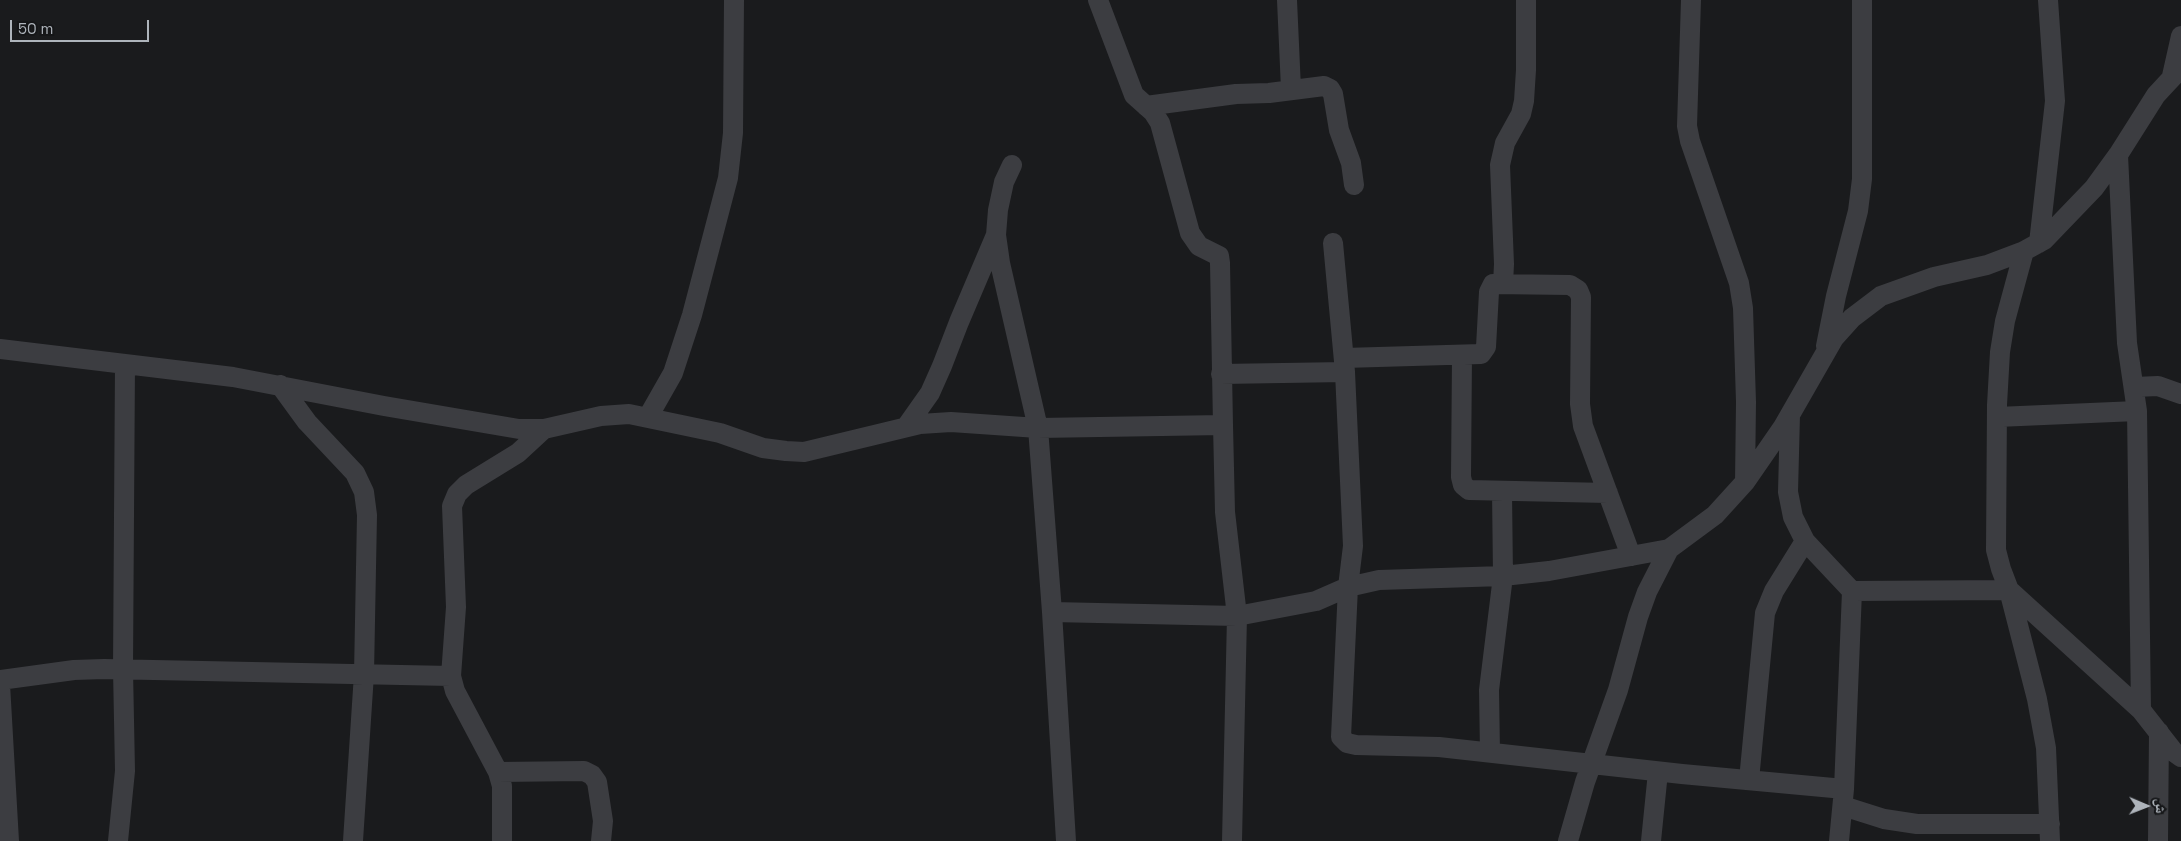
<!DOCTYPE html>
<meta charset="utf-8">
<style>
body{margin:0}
#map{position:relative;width:2181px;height:841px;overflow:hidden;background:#1a1b1d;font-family:"Space Grotesk","Noto Naskh Arabic",sans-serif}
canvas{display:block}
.north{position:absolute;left:2121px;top:781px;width:50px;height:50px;-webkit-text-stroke:4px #151618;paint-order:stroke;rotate:91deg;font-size:14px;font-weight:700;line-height:20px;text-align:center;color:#aeb4bb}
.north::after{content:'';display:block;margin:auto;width:18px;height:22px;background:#aeb4bb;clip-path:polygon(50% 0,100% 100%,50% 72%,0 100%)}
.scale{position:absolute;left:10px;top:20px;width:139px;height:22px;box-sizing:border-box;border:2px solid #aeb4bb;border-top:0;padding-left:6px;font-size:15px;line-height:18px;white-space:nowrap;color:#aeb4bb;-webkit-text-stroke:4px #151618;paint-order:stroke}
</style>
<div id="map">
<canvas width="2181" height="841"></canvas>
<div class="north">ش</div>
<div class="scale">50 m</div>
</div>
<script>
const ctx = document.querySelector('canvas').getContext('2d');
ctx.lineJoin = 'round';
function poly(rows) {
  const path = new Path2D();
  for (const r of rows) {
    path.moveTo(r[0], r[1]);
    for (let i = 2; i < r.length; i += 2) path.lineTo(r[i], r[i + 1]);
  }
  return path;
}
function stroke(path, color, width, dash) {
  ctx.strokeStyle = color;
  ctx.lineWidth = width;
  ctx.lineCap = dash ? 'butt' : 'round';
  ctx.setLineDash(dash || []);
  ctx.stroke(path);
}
const minor = poly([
 [1098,0,1134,95,1153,112,1160,123,1190,233,1199,246,1219,256,1220,263,1223,425],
 [1287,0,1291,89],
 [1691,0,1687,126,1690,141,1739,283,1743,308,1746,402,1745,482],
 [2172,76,2181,36],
 [1146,106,1236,94,1269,93,1324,86,1330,89,1333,94,1339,130,1351,163,1354,185],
 [2118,155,2127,343,2137,411,2141,710],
 [1012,165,1004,182,998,210,996,235,1000,263,1038,428,1052,612,1066,841],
 [1333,243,1345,372,1353,546,1348,587,1341,737,1347,743,1356,745,1439,747,1682,774,1844,789],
 [2039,243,2055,101,2048,0],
 [2024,251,2005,321,2000,352,1997,405,1996,550,2001,569,2009,590,2037,699,2046,748,2050,841],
 [1503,284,1504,264,1500,165,1505,143,1521,114,1524,101,1526,70,1526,0],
 [1826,346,1836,296,1858,211,1862,179,1862,0],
 [0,349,233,377,384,406,519,429,544,429,601,416,629,414,720,433,763,448,786,451,804,452,920,424,951,422,1038,428,1223,425,1225,512,1237,616,1052,612],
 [1462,355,1461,477,1463,485,1469,490,1608,493],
 [1344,358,1481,354,1486,347,1489,292,1493,284,1570,285,1578,290,1581,297,1580,404,1583,426,1631,556],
 [1221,374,1345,372],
 [280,385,307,422,355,473,364,492,367,515,364,674,353,841],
 [2135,387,2158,386,2181,394],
 [1790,415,1788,492,1793,517,1805,541,1852,591,2009,590,2141,710,2174,752,2181,757],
 [648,417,673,373,692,315,728,178,733,133,734,0],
 [1997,417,2137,411],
 [906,427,930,393,942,366,959,322,996,235],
 [0,680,74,670,104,669,451,676],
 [0,684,9,841],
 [1490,752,1489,690,1503,576,1502,491],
 [498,772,584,771,592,775,597,782,603,821,601,841],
 [1749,780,1765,613,1774,591,1805,541],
 [1843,806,1884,819,1917,824,2050,824],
 [118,841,125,771,123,669,125,364],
 [502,841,502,786,498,772,455,691,451,676,456,607,452,506,457,494,466,485,518,453,544,429],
 [1232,841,1237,616,1316,601,1348,587,1379,580,1503,576,1549,571,1669,549,1715,515,1745,482,1783,427,1834,338,1852,318,1881,296,1934,277,1987,265,2024,251,2044,240,2094,188,2118,155,2156,95,2181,68],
 [1568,841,1585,782,1618,690,1638,617,1647,592,1669,549],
 [1651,841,1658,772],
 [1839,841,1844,789,1852,591],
 [2158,841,2159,732]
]);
stroke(minor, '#3c3d41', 20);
</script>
